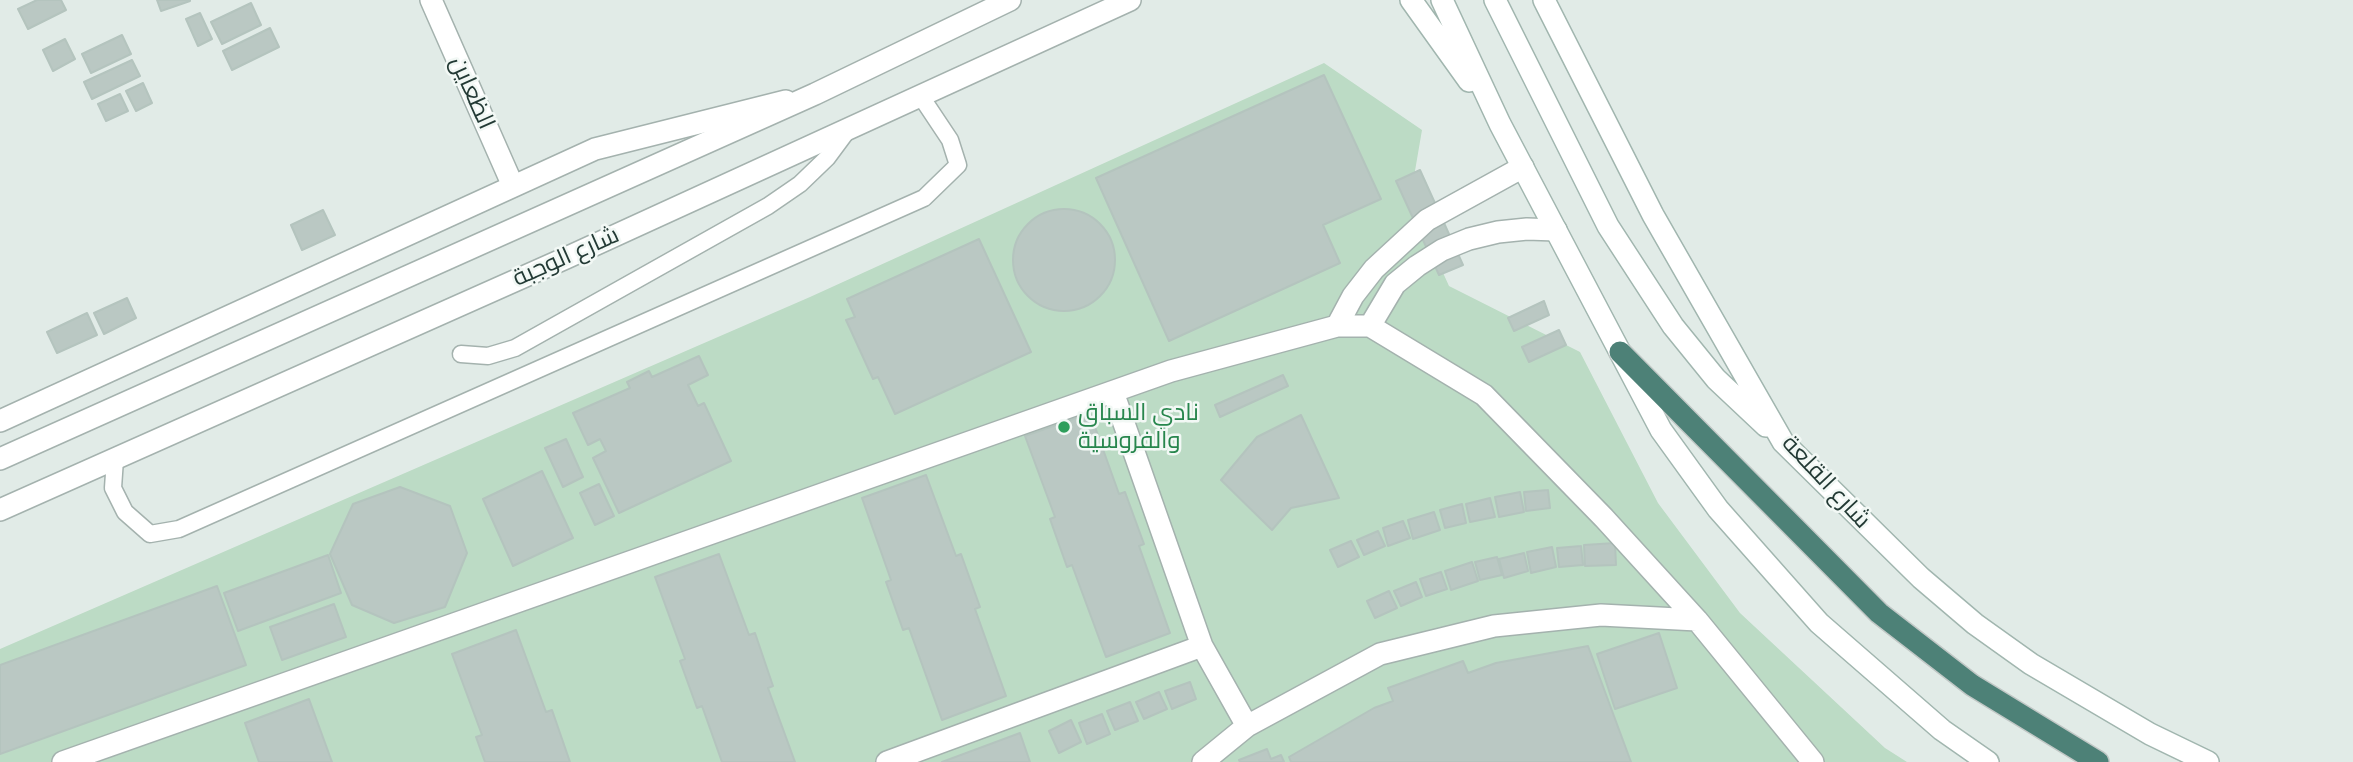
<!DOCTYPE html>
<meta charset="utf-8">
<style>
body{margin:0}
canvas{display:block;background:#e1ebe7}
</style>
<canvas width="2353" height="762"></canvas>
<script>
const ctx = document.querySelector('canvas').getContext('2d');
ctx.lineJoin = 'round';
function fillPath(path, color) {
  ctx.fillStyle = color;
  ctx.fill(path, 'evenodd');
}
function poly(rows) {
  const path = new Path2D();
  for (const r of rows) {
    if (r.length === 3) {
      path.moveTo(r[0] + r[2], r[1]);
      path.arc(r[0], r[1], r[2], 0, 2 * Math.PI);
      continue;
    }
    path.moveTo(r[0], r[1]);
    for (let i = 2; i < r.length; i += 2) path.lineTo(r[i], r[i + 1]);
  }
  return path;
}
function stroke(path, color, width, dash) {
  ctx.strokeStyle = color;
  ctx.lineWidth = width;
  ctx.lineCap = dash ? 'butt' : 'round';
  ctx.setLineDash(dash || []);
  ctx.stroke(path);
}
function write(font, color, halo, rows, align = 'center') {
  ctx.font = font + ' "IBM Plex Sans",Cairo,sans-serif';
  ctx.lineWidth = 5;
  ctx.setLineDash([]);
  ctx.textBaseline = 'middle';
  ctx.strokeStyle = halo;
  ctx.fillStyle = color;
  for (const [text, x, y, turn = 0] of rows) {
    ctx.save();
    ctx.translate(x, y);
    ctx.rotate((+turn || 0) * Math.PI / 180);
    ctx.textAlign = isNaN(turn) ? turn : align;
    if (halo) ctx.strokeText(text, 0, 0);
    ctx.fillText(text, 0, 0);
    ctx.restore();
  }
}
const green = poly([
 [1324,63,1422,130,1410,200,1449,286,1580,352,1658,503,1740,613,1885,748,1907,762,0,762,0,649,810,297]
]);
const building = poly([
 [37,0,61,0,66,10,28,29,18,9,37,0],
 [157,0,190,0,190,1,161,11,157,0],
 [251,3,261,25,222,44,211,22,251,3],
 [200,13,212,39,198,46,186,19,200,13],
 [270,28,279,47,232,70,223,51,270,28],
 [122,35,131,54,91,73,82,54,122,35],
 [65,39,75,59,53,71,43,50,65,39],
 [132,60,140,76,92,99,84,82,132,60],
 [1324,75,1381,199,1323,225,1340,263,1169,341,1096,178,1324,75],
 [143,83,152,103,136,111,126,91,143,83],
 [120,94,128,111,106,121,98,104,120,94],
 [1420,170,1463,265,1439,275,1396,181,1420,170],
 [1064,260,51],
 [323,210,335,235,302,250,291,225,323,210],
 [979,239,1031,352,895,414,878,377,873,379,846,320,855,317,847,299,979,239],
 [127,298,136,318,104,334,94,313,127,298],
 [1544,301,1549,315,1514,331,1508,318,1544,301],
 [87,313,97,335,57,353,47,332,87,313],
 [1559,330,1566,345,1529,362,1522,347,1559,330],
 [699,356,708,375,688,385,698,406,704,403,731,461,619,513,593,458,606,451,600,439,588,445,573,413,630,388,627,382,649,371,652,377,699,356],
 [1283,375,1288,386,1220,417,1215,405,1283,375],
 [1090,413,1119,494,1125,492,1144,544,1139,546,1170,633,1106,657,1072,565,1067,567,1050,519,1055,517,1025,436,1090,413],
 [1301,415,1339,498,1291,508,1272,530,1221,480,1257,437,1301,415],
 [566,439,583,477,563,487,545,448,566,439],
 [542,471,573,538,513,566,483,499,542,471],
 [926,475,956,556,961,554,980,607,975,609,1006,696,942,720,909,628,903,630,886,582,891,580,862,498,926,475],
 [599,484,614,516,595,525,580,493,599,484],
 [400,487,450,506,467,553,445,607,394,623,352,605,330,554,353,504,400,487],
 [1548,490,1550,508,1526,511,1524,492,1548,490],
 [1520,492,1524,512,1499,517,1495,497,1520,492],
 [1490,498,1495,517,1470,522,1466,504,1490,498],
 [1462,504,1466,523,1445,528,1440,510,1462,504],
 [1434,512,1440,530,1413,539,1408,520,1434,512],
 [1403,521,1410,538,1388,546,1383,528,1403,521],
 [1378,531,1385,546,1364,555,1357,540,1378,531],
 [1351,541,1359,557,1338,567,1330,550,1351,541],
 [1615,543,1616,565,1585,566,1584,545,1615,543],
 [1581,546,1583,565,1559,567,1557,548,1581,546],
 [1552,547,1556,567,1531,573,1527,552,1552,547],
 [1524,553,1528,571,1504,578,1499,559,1524,553],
 [719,554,749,635,755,633,773,686,768,688,795,762,722,762,702,706,697,708,680,661,685,659,655,577,719,554],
 [328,555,341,593,238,631,224,593,328,555],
 [1497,557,1502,575,1480,580,1475,562,1497,557],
 [1472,562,1478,581,1451,590,1445,571,1472,562],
 [1441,572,1447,589,1426,596,1420,579,1441,572],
 [1416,582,1422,597,1401,606,1394,591,1416,582],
 [217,586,246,665,0,754,0,665,217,586],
 [1389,591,1397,608,1375,618,1367,601,1389,591],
 [334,604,346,637,282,660,270,627,334,604],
 [516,630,546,712,552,710,570,762,485,762,476,737,482,735,452,654,516,630],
 [1659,633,1677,688,1615,709,1597,654,1659,633],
 [1588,646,1631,762,1291,762,1289,757,1374,708,1393,701,1388,688,1463,661,1468,673,1496,663,1588,646],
 [1190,682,1196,699,1172,709,1165,691,1190,682],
 [1159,692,1167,709,1144,719,1136,702,1159,692],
 [309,699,332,762,259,762,245,723,309,699],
 [1130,702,1138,721,1115,730,1107,711,1130,702],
 [1102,714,1110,734,1087,744,1079,723,1102,714],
 [1071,720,1081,742,1059,753,1049,731,1071,720],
 [1020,733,1030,762,942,762,1020,733],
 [1267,749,1271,759,1281,755,1284,762,1240,762,1239,760,1267,749]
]);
const service = poly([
 [461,354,488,356,515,348,768,206,800,184,827,158,847,131],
 [115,459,113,488,125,512,150,534,179,529,924,198,958,165,950,140,920,95]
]);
const minor = poly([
 [431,0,513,186],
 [1337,326,1353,296,1374,269,1427,220,1523,167],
 [1370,326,1395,284,1417,266,1442,250,1469,239,1498,232,1527,229,1556,230],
 [1113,392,1202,646,1247,726],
 [0,421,595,149,786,101],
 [63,762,1171,371,1337,326,1370,326,1484,395,1604,518,1697,620,1813,762],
 [887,762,1202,646],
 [1203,762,1247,726,1380,654,1494,626,1601,615,1697,620]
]);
const tertiary = poly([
 [0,459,815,94,1010,0],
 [0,510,566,258,1130,0]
]);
const secondary = poly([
 [1411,0,1469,81],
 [1442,0,1500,124,1661,430,1718,509,1819,623,1942,730,1988,762],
 [1495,0,1608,226,1673,326,1716,379,1766,426],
 [1544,0,1653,215,1783,442,1921,578,1975,624,2031,664,2150,734,2208,762]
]);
const trunk = poly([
 [1620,352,1879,613,1972,685,2098,762]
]);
const markers = [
 [1064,427,7,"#2e9e5b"]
];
const streetNames = [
 ["الظعاين",472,93,66],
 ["شارع الوجبة",566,257,-24],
 ["شارع القلعة",1826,482,47]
];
const leisureNames = [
 ["نادي السباق",1078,413],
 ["والفروسية",1078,441]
];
fillPath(green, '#bcdbc5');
fillPath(building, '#bac8c3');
stroke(building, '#b4c4be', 2);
stroke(service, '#a4b2ae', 19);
stroke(minor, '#a4b2ae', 24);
stroke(tertiary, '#a4b2ae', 24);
stroke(secondary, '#a1b6af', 24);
stroke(trunk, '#c1c8c6', 24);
stroke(service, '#fff', 16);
stroke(minor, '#fff', 21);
stroke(tertiary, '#fff', 21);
stroke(secondary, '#fff', 21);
stroke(trunk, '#4d8177', 21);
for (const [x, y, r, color] of markers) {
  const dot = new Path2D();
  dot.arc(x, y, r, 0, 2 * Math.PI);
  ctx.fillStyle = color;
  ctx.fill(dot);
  stroke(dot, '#f2f8f5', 2.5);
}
write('24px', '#233a35', '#f2f8f5', streetNames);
write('24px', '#27864d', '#f2f8f5', leisureNames, 'left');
</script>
